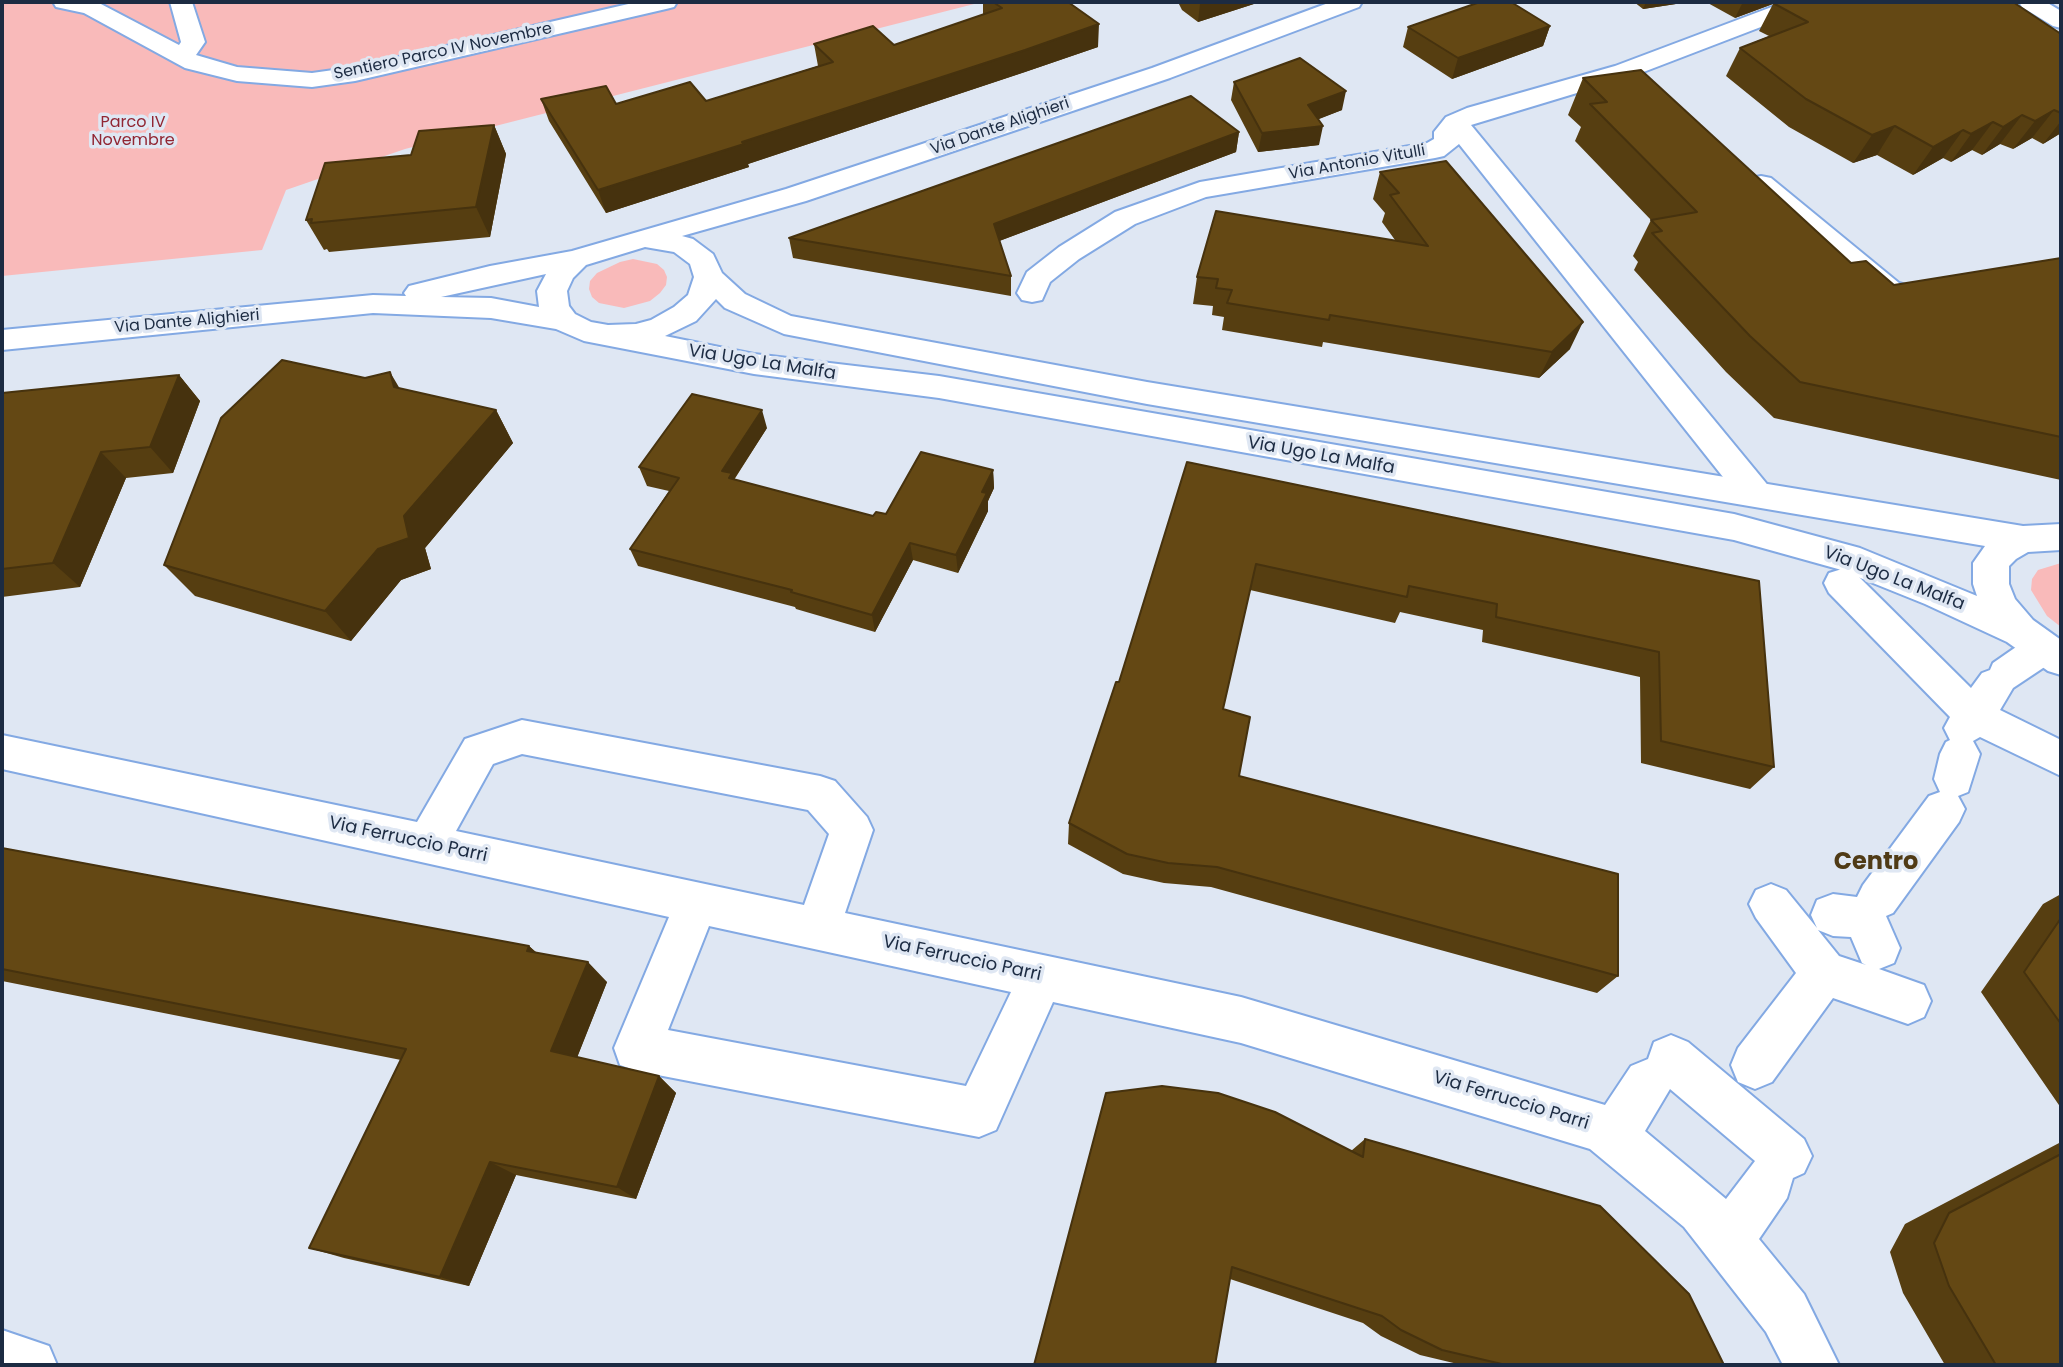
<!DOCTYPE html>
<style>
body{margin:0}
#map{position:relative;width:2063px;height:1367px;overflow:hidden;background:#dfe7f3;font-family:Poppins,sans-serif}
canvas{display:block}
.frame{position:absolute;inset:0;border:4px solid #1c2b42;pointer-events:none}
</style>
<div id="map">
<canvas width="2063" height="1367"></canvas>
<div class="frame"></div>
</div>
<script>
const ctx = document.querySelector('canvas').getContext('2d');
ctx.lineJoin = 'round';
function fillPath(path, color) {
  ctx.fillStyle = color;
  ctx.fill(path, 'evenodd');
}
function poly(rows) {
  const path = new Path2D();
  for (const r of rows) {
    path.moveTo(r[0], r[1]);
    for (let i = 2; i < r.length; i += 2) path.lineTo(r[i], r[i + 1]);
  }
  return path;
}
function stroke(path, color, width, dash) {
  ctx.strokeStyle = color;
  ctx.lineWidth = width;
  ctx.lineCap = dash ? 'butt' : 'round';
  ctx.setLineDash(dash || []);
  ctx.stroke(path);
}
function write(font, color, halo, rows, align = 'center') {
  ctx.font = font + ' Poppins,sans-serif';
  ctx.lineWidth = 7;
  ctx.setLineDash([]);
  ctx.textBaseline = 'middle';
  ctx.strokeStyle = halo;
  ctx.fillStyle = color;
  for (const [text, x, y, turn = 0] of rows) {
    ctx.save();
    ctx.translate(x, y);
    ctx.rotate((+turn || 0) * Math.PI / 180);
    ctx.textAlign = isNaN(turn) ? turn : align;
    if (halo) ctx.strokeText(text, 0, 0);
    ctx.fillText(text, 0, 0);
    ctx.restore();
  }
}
const green = poly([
 [2,2,982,2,405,149,286,190,262,250,2,276],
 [633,259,657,264,664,270,667,277,666,285,660,293,650,301,624,308,599,303,592,297,589,289,590,281,597,273,620,262],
 [2061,563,2061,627,2047,616,2031,590,2032,579,2038,570]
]);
const street = poly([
 [53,2,99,3,179,45,181,42,170,2,192,2,205,42,196,55,237,67,312,73,355,67,637,2,677,2,674,7,666,9,355,81,312,87,237,81,185,68,84,13,56,7,53,2],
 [1785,2,1816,2,1813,7,1633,76,1471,125,1766,483,1771,492,1766,501,1754,504,1742,501,1459,144,1444,156,1435,158,1206,197,1135,224,1079,259,1050,282,1042,300,1032,302,1022,300,1017,293,1027,272,1059,247,1115,212,1200,182,1427,143,1434,139,1434,132,1446,117,1467,108,1615,66,1785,2],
 [1761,176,1771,178,1899,283,1906,285,1911,292,1906,299,1892,302,1882,300,1751,190,1748,184,1751,178,1761,176],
 [1842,569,1855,573,1971,688,1982,673,1990,670,1993,663,2029,638,2042,634,2055,638,2061,649,2055,660,2013,688,2000,710,2061,740,2061,776,1980,737,1973,741,1980,754,1968,792,1958,796,1965,809,1959,822,1893,913,1886,916,1900,948,1894,963,1879,969,1924,985,1931,1001,1924,1017,1908,1024,1833,998,1772,1082,1755,1089,1738,1082,1731,1065,1738,1048,1796,973,1756,918,1749,904,1756,890,1771,884,1786,890,1817,928,1811,915,1817,900,1833,894,1857,897,1863,885,1929,796,1940,792,1934,779,1940,754,1946,742,1950,740,1944,728,1950,717,1829,593,1824,583,1829,573,1842,569],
 [1818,930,1833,936,1851,937,1862,963,1866,965,1839,956,1818,930],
 [522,720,820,776,835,781,867,817,873,830,845,913,1241,997,1605,1105,1631,1066,1648,1059,1654,1042,1671,1035,1688,1042,1804,1139,1812,1156,1804,1173,1793,1178,1787,1198,1759,1239,1804,1294,1839,1365,1783,1365,1766,1332,1684,1227,1590,1149,1241,1043,1053,1002,996,1130,979,1137,637,1071,620,1065,614,1048,669,917,2,769,2,735,417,822,465,739,522,720],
 [522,754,808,810,829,834,804,905,456,831,493,764,522,754],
 [709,926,1011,992,966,1086,668,1030,709,926],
 [1670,1089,1755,1161,1726,1199,1645,1131,1670,1089],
 [2,1330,49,1346,57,1365,2,1365,2,1330]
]);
const secondary = poly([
 [1331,2,1362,2,1359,7,1170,78,806,201,682,236,693,239,713,254,722,273,745,294,791,316,1147,382,2023,526,2061,524,2061,550,2028,552,2016,559,2009,566,2009,584,2015,599,2033,620,2061,640,2061,675,2048,671,2007,642,1925,604,1838,569,1734,540,939,398,754,374,584,341,556,329,491,318,373,313,2,350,2,330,373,295,406,296,404,293,409,286,490,266,572,251,786,189,1152,68,1331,2],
 [645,247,674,252,690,264,694,277,688,295,674,307,651,320,636,324,608,325,591,322,575,314,569,306,567,291,573,278,586,265,645,247],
 [546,274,537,291,539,307,491,298,441,297,546,274],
 [716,299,725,308,784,334,1147,404,1985,546,1973,563,1973,584,1977,596,1860,548,1734,514,939,376,754,354,665,336,696,321,716,299],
 [2019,2,2046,2,2061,11,2061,28,2053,26,2022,7,2019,2]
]);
const wall = poly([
 [983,2,1068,2,1098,47,1025,72,748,164,749,167,606,213,549,121,541,99,616,104,706,101,818,66,814,44,894,45,983,15],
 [1178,2,1260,2,1198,22,1182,10],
 [1634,2,1689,2,1643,9],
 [1706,2,2016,2,2015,3,2061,34,2061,133,2043,144,2032,138,2013,149,2000,144,1982,155,1972,150,1951,162,1943,158,1913,175,1877,155,1853,163,1789,127,1726,76,1740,48,1769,36,1759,31,1773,4,1735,18],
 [1550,26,1543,46,1452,79,1403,47,1408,27],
 [1583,78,1851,263,1894,285,2061,258,2061,480,1774,418,1726,372,1634,270,1638,262,1633,256,1651,220,1575,141,1581,127,1568,115],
 [1234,82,1342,110,1318,119,1319,145,1258,152,1231,100],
 [494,125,506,154,490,237,329,252,327,249,324,250,306,220,411,155],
 [1239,132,1236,152,999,241,1011,276,1011,296,793,258,789,238],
 [1380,172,1570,349,1539,378,1323,342,1322,347,1222,330,1224,317,1212,315,1213,306,1193,304,1197,277,1395,240,1382,222,1385,213,1373,199],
 [179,375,200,401,173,473,126,478,80,587,2,597,2,393],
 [400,389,496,410,513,443,425,548,431,569,401,580,351,641,195,596,164,565],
 [767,428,734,480,873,516,886,514,993,470,994,488,988,501,988,511,958,573,913,560,875,632,796,609,795,607,638,566,630,549,669,491,647,486,639,467],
 [1187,462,1759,581,1774,767,1750,789,1641,763,1640,677,1482,642,1483,630,1400,612,1395,623,1250,590,1223,709,1239,776,1618,976,1597,993,1211,887,1164,883,1123,874,1068,844,1069,823,1119,682],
 [2,848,529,946,536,952,607,982,577,1057,659,1076,676,1093,636,1199,516,1175,469,1286,344,1258,309,1248,401,1060,2,981],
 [2061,894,2061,1108,1981,992,2043,904],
 [1365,1139,1724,1365,1462,1365,1420,1355,1381,1336,1363,1323,1230,1279,1034,1365,1351,1151],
 [2061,1142,2061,1365,1945,1365,1903,1293,1890,1252,1905,1224]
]);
const shadedWall = poly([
 [1206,2,1260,2,1198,22,1200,4],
 [1646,2,1689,2,1643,9],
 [1743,2,1778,2,1735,18],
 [1099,24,1098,47,1025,72,748,164,749,167,606,213,598,190],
 [1550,26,1543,46,1452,79,1458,58],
 [1346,91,1342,110,1304,125,1308,105],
 [2054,110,2032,138,2013,149,2035,121],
 [2022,115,2000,144,1982,155,2003,127],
 [2061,121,2061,133,2043,144],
 [1993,122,1972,150,1951,162,1971,134],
 [494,125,506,154,490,237,476,207],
 [1323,126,1319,145,1258,152,1262,133],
 [1895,126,1877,155,1853,163,1872,135],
 [1963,130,1943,158,1913,175,1933,147],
 [1239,132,1236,152,994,243,994,224],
 [1583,322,1570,349,1539,378,1552,352],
 [390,372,410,406,394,387],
 [179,375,200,401,173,473,150,447],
 [496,410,513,443,425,548,431,569,401,580,351,641,325,611,404,516],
 [762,410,767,428,734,479,738,491,722,471],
 [101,452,126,478,80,587,53,563],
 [993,470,994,488,988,501,988,511,958,573,956,555,982,492],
 [910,543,913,560,875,632,872,615],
 [529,946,551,967,527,951],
 [588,962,607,982,573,1068,551,1051],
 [659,1076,676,1093,636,1199,617,1187],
 [490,1162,516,1175,469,1286,440,1277]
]);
const building = poly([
 [993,2,1068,2,1099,24,1025,50,742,142,744,144,598,190,541,99,606,86,616,104,690,82,706,101,833,62,814,44,873,26,894,45,1002,8,993,2],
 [1480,2,1511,2,1550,26,1458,58,1408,27,1480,2],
 [1776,2,2013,2,2061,34,2061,113,2054,110,2035,121,2022,115,2003,127,1993,122,1971,134,1963,130,1933,147,1895,126,1872,135,1806,99,1740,48,1808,22,1773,3,1776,2],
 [1300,58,1346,91,1308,105,1323,126,1262,133,1234,82,1300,58],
 [1641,70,1851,263,1866,261,1894,285,2061,258,2061,437,1800,382,1750,336,1652,233,1662,231,1651,220,1697,212,1590,104,1607,102,1583,78,1641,70],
 [1191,96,1239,132,994,224,1011,276,789,238,1191,96],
 [494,125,476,207,311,223,312,219,306,220,325,163,411,155,419,131,494,125],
 [1446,161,1583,322,1552,352,1330,315,1329,320,1227,303,1232,290,1216,288,1218,279,1197,277,1216,211,1428,246,1390,195,1399,193,1380,172,1446,161],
 [282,360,365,378,390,372,394,387,496,410,404,516,409,538,378,549,325,611,164,565,221,418,282,360],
 [179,375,150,447,101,452,53,563,2,569,2,393,179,375],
 [692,394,762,410,722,471,732,473,729,478,873,516,876,512,886,514,921,452,993,470,982,492,987,493,956,555,910,543,872,615,791,592,792,590,630,549,679,478,639,467,692,394],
 [1187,462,1759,581,1774,767,1661,741,1659,652,1496,617,1497,604,1409,586,1407,597,1256,564,1223,709,1250,717,1239,776,1618,874,1618,976,1217,867,1168,863,1127,854,1069,823,1116,682,1119,682,1187,462],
 [2,848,529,946,527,951,588,962,551,1051,659,1076,617,1187,490,1162,440,1277,309,1248,406,1049,2,969,2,848],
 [2061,918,2061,1024,2024,972,2061,918],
 [1162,1086,1218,1093,1275,1112,1363,1157,1365,1139,1600,1206,1689,1294,1724,1365,1506,1365,1442,1350,1401,1330,1382,1316,1232,1267,1215,1365,1034,1365,1106,1093,1162,1086],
 [2061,1154,2061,1365,1996,1365,1949,1286,1934,1243,1949,1213,2061,1154]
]);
const farStreetnames = [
 ["Sentiero Parco IV Novembre",443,52,-12],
 ["Via Dante Alighieri",1000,127,-19],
 ["Via Antonio Vitulli",1357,163,-10],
 ["Via Dante Alighieri",187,322,-5]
];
const farParknames = [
 ["Parco IV",133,123],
 ["Novembre",133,141]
];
const streetNames = [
 ["Via Ugo La Malfa",762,363,9],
 ["Via Ugo La Malfa",1321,456,10],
 ["Via Ugo La Malfa",1894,579,21],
 ["Via Ferruccio Parri",408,840,12],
 ["Via Ferruccio Parri",962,959,12],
 ["Via Ferruccio Parri",1511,1101,17]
];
const districtNames = [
 ["Centro",1876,863]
];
fillPath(green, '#f9baba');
stroke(street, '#83a9e3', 4);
stroke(secondary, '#83a9e3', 4);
fillPath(street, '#fff');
fillPath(secondary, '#fff');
fillPath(wall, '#563e11');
fillPath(shadedWall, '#46320e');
fillPath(building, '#644814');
stroke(building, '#46320e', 2);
write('16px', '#1c2b42', '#dfe7f3', farStreetnames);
write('16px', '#912633', '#dfe7f3', farParknames);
write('18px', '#1c2b42', '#dfe7f3', streetNames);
write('bold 24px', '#503b16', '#dfe7f3', districtNames);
</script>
